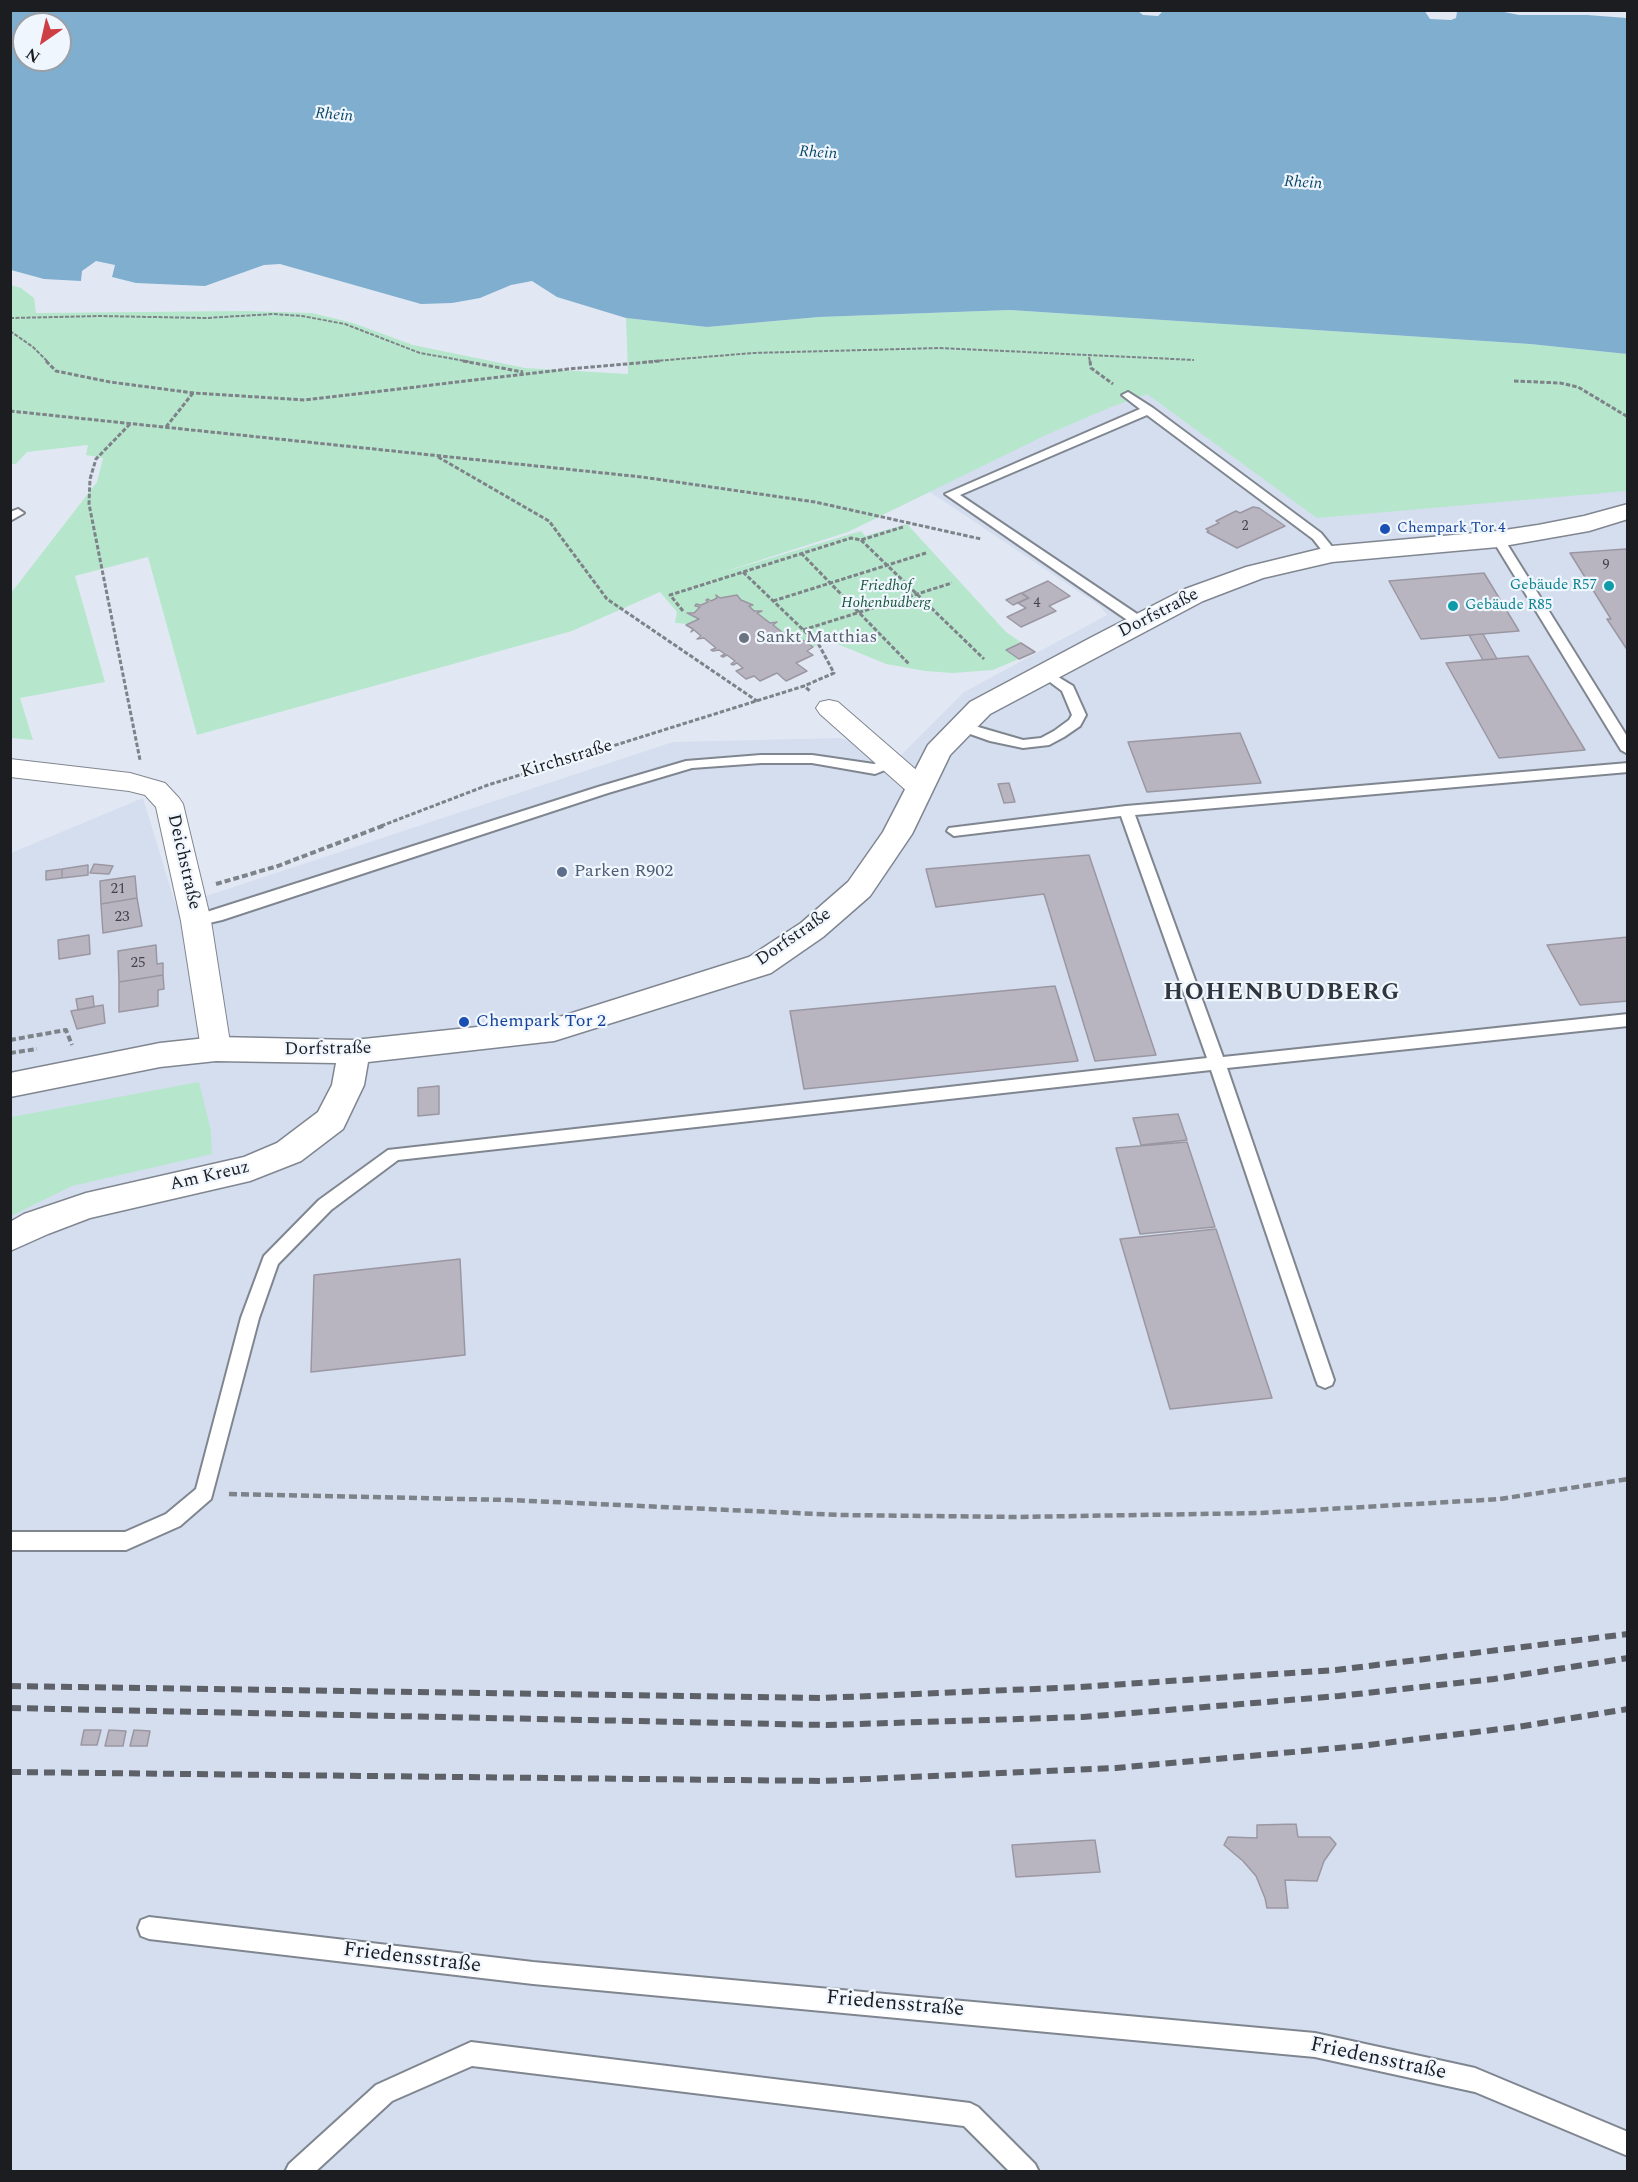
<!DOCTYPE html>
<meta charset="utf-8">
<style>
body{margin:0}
#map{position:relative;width:1638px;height:2182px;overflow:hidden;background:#e2e8f3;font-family:Spectral,serif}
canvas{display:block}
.frame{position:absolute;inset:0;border:12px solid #1b1d21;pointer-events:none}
.north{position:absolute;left:12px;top:12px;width:60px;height:60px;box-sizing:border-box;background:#f0f6fe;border:2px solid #9b9fa6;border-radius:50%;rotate:214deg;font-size:16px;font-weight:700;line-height:24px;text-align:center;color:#1b1d21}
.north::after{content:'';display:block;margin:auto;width:21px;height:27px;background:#ce3f45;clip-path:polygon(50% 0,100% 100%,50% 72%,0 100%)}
</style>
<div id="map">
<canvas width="1638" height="2182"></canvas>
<div class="frame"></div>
<div class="north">N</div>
</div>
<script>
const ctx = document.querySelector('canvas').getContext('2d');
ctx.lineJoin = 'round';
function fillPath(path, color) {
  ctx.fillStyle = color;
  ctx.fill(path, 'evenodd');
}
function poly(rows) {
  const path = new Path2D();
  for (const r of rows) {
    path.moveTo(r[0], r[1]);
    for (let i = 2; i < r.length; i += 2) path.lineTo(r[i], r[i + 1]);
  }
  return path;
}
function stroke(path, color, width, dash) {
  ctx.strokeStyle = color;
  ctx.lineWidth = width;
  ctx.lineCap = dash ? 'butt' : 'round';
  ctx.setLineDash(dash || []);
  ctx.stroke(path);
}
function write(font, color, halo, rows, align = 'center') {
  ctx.font = font + ' Spectral,serif';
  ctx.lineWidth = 4.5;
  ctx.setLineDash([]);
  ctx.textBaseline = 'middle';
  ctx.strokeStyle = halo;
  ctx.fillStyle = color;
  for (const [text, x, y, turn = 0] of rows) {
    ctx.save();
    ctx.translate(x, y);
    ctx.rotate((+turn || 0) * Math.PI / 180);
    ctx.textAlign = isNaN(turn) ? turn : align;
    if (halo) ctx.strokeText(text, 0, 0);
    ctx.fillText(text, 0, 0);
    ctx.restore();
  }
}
const built = poly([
 [1093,355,1627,380,1627,2171,11,2172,11,853,143,798,176,906,673,742,840,738,901,755,964,692,1107,615,1100,606,924,488]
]);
const green = poly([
 [10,285,21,288,34,298,36,313,245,311,312,313,353,323,413,345,525,368,628,374,626,318,707,327,819,317,1010,310,1530,344,1627,354,1627,491,1317,518,1147,394,1111,407,1048,434,848,532,714,575,861,531,865,536,907,524,1006,632,1035,652,993,670,953,673,925,671,886,664,828,640,813,647,803,640,796,643,789,637,792,636,787,636,773,625,777,621,770,623,757,613,762,610,754,611,749,606,752,604,741,600,736,595,720,598,716,595,717,598,711,601,708,599,706,600,708,602,700,607,694,613,687,614,699,619,689,624,675,623,677,612,660,592,572,631,197,735,148,557,75,576,105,682,20,698,33,740,11,738,11,593,97,482,103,458,86,455,88,445,27,452,16,464,11,464],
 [199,1082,211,1131,212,1154,72,1186,11,1216,11,1117]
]);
const water = poly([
 [1138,11,1143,15,1158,16,1164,10,1424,10,1430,19,1451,20,1456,18,1457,12,1494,10,1519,15,1587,15,1627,18,1627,354,1530,344,1010,310,819,317,707,327,626,318,557,297,532,281,511,285,480,298,452,303,421,304,280,264,264,265,205,286,136,283,112,277,115,265,96,261,82,271,81,281,44,279,11,270,11,11],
 [24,24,60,24,60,60,24,60]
]);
const building = poly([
 [1253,507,1259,508,1285,526,1237,548,1207,532,1209,531,1206,529,1219,523,1216,521,1236,511,1240,513,1253,507],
 [1626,549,1628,552,1628,651,1607,619,1611,619,1570,553,1626,549],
 [1484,573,1519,631,1421,639,1389,581,1484,573],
 [1048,581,1070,596,1049,606,1056,611,1021,627,1007,617,1026,608,1018,603,1029,598,1022,593,1048,581],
 [1021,593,1028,598,1013,605,1006,600,1021,593],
 [716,595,720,598,737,595,741,600,753,605,749,606,754,611,762,611,757,613,770,623,777,622,773,625,787,636,791,634,793,636,789,637,796,643,803,640,813,647,807,651,813,655,796,663,807,671,786,681,777,673,760,681,754,676,746,679,736,671,743,668,737,663,733,665,731,664,735,661,727,655,723,657,721,656,725,654,719,650,713,651,711,650,716,648,704,638,697,639,701,636,694,630,691,632,693,629,686,625,699,619,687,613,694,613,700,607,695,606,696,604,701,605,708,602,706,600,708,599,711,601,717,598,716,595],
 [1483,634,1497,659,1483,660,1469,635,1483,634],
 [1021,643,1035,652,1019,659,1006,650,1021,643],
 [1528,656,1585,750,1499,758,1446,663,1528,656],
 [1240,733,1261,783,1147,792,1128,742,1240,733],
 [1009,783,1015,802,1004,803,998,784,1009,783],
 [1089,855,1156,1055,1095,1061,1044,894,936,907,926,869,1089,855],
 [94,864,113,866,109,874,90,873,94,864],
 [88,865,88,875,62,878,62,869,88,865],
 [62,869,62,878,46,880,46,871,62,869],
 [135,876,137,898,101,904,100,881,135,876],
 [137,898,142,926,103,933,101,904,137,898],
 [89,935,90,954,59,959,58,940,89,935],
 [1628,937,1628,1001,1580,1005,1547,945,1628,937],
 [156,945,157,964,163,963,163,975,119,982,118,951,156,945],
 [163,975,164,989,158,990,158,1006,119,1012,119,982,163,975],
 [1055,986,1078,1061,804,1089,790,1011,1055,986],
 [93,996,94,1007,78,1010,76,999,93,996],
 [103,1005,105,1023,77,1029,71,1011,103,1005],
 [439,1086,439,1114,418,1116,418,1088,439,1086],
 [1178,1114,1187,1140,1141,1145,1133,1118,1178,1114],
 [1187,1142,1215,1227,1140,1234,1116,1148,1187,1142],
 [1216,1229,1272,1398,1170,1409,1120,1239,1216,1229],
 [460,1259,465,1355,311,1372,314,1275,460,1259],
 [84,1730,101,1730,97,1745,81,1745,84,1730],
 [109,1730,126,1731,123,1746,105,1746,109,1730],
 [134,1730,150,1731,147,1746,130,1746,134,1730],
 [1296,1824,1298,1837,1330,1837,1336,1844,1324,1861,1317,1881,1285,1880,1288,1908,1267,1908,1265,1898,1256,1876,1243,1861,1224,1845,1228,1837,1257,1838,1257,1825,1296,1824],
 [1095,1840,1100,1872,1016,1877,1012,1845,1095,1840]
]);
const pathFar3 = poly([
 [10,318,99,316,206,318,274,314,302,316,345,324,420,353,471,362],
 [10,331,33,347,48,362],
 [1089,357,1090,362],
 [643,362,753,353,940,348,1194,360]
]);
const pathFar2 = poly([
 [46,361,56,371,110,382,194,393,305,400,568,369,661,361],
 [463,361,523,372],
 [1090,361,1091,368,1113,384],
 [1514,381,1560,383,1578,387,1628,417],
 [10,411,642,477,815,502,981,539],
 [130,424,96,459,90,479,89,504,140,760],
 [166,427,193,393],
 [438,457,549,521,607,599,757,701],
 [861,540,984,659],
 [801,553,909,664],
 [743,572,819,645,834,673,804,686],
 [773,601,926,553],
 [683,611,670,595,851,538,861,540,903,527],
 [803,630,952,583],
 [381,826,488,785,804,686,810,691]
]);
const pathFar1 = poly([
 [216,884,278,866,385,825],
 [10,1040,66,1030,72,1045],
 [10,1053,37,1049]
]);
const path = poly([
 [229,1494,509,1500,840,1515,1016,1517,1261,1513,1500,1499,1628,1479]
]);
const lane = poly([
 [1128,392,1153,408,1321,533,1338,554,1337,557,1327,557,1313,539,1147,415,960,495,1146,620,1148,623,1146,626,1136,626,945,494,1140,409,1122,395,1128,392],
 [18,509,24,513,10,521,10,512,18,509],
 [1498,535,1504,539,1628,738,1628,754,1621,750,1492,539,1498,535],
 [1045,669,1073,686,1086,715,1080,726,1064,737,1049,745,1023,748,990,741,956,729,954,726,961,722,1023,740,1041,738,1054,731,1069,720,1072,715,1062,691,1038,673,1045,669],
 [761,755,812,755,874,764,890,759,897,763,895,766,875,774,812,763,761,763,692,768,608,793,222,920,196,926,188,921,191,917,598,787,686,761,761,755],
 [1628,763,1628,772,1135,815,1223,1057,1628,1014,1628,1026,1227,1068,1334,1380,1332,1385,1325,1388,1318,1385,1316,1380,1211,1070,398,1160,331,1210,278,1264,259,1318,211,1499,180,1526,126,1550,10,1550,10,1532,125,1532,166,1514,196,1489,241,1318,264,1256,319,1200,388,1150,1207,1058,1121,816,954,836,947,831,949,828,1126,806,1628,763],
 [149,1917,533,1962,1315,2033,1475,2068,1628,2132,1628,2156,1475,2092,1315,2057,533,1984,149,1939,141,1936,138,1928,141,1920,149,1917],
 [471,2042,970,2103,978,2107,1035,2164,1039,2172,1010,2172,964,2126,472,2066,392,2101,315,2172,285,2172,289,2164,376,2085,471,2042]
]);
const street = poly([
 [829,700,838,702,929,781,933,787,929,793,919,796,909,793,820,714,816,708,820,702,829,700],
 [10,759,130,773,165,783,179,798,183,804,211,921,231,1049,227,1057,216,1060,205,1057,201,1049,181,921,156,807,145,795,129,791,10,777,10,759]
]);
const secondary = poly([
 [1628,504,1628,519,1589,531,1498,547,1332,562,1263,578,1203,601,990,714,950,755,912,834,870,896,823,937,771,973,554,1041,368,1062,364,1085,343,1129,301,1161,250,1181,90,1218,48,1234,10,1251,10,1222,24,1214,86,1193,244,1157,277,1143,318,1112,332,1085,336,1063,216,1061,160,1067,10,1097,10,1073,160,1043,216,1037,354,1040,553,1019,749,957,801,923,848,882,883,832,928,745,970,702,1092,637,1185,589,1246,567,1332,546,1498,531,1538,525,1584,516,1628,504]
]);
const rail = poly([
 [10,1686,822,1698,1080,1687,1336,1670,1628,1634],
 [10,1708,826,1725,1083,1717,1339,1696,1494,1679,1628,1658],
 [10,1772,823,1781,1116,1768,1360,1746,1517,1727,1628,1709]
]);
const markers = [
 [1385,529,6,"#1a4fb4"],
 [1609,586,6,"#0f9aa8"],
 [1453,606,6,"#0f9aa8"],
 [744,638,6,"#6b7280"],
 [562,872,6,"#5c6f8a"],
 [464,1022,6,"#1a4fb4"]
];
const farNumbernames = [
 ["2",1245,527],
 ["9",1606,566],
 ["4",1037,604]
];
const farTransitnames = [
 ["Chempark Tor 4",1397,529]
];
const farCulturenames = [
 ["Gebäude R57",1597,586],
 ["Gebäude R85",1465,606,"left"]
];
const farParknames = [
 ["Friedhof",886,587],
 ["Hohenbudberg",886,604]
];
const numberNames = [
 ["21",118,890],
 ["23",122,918],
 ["25",138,964]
];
const farWaternames = [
 ["Rhein",334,116,5],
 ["Rhein",818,154,4],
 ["Rhein",1303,184,4]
];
const streetNames = [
 ["Dorfstraße",1159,614,-27],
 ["Kirchstraße",567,760,-17],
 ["Deichstraße",183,862,77],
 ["Dorfstraße",794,938,-35],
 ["Dorfstraße",328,1050,-1],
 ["Am Kreuz",210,1177,-13]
];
const worshipNames = [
 ["Sankt Matthias",756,638]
];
const serviceNames = [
 ["Parken R902",574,872]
];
const transitNames = [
 ["Chempark Tor 2",476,1022]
];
const nearStreetnames = [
 ["Friedensstraße",412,1959,7],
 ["Friedensstraße",895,2005,5],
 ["Friedensstraße",1378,2060,12]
];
const districtNames = [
 ["HOHENBUDBERG",1282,994]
];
fillPath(built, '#d4deef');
fillPath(green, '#b6e7cc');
fillPath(water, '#7faece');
fillPath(building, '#b9b5c0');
stroke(building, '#9b97a2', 1.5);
stroke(lane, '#808690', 4);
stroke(street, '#808690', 2);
stroke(secondary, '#808690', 3);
stroke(pathFar3, '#7e8289', 2, [4, 1.5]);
stroke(pathFar2, '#7e8289', 3, [4.5, 2]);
stroke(pathFar1, '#7e8289', 4, [6, 3]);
stroke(path, '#7e8289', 4.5, [8, 4]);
fillPath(lane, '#fff');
fillPath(street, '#fff');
fillPath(secondary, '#fff');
stroke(rail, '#5e6168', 6, [11, 6]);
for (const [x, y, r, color] of markers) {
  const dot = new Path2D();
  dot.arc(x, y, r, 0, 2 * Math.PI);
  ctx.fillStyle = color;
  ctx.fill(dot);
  stroke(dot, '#f0f6fe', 2);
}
write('14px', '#424349', null, farNumbernames);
write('15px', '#164399', '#f0f6fe', farTransitnames, 'left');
write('15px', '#0d838f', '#f0f6fe', farCulturenames, 'right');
write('italic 15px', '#17563b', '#f0f6fe', farParknames);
write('15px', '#424349', null, numberNames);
write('italic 16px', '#0d4868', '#f0f6fe', farWaternames);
write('18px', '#1b1d21', '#f0f6fe', streetNames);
write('18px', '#5b616d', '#f0f6fe', worshipNames, 'left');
write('18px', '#4e5e75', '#f0f6fe', serviceNames, 'left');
write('18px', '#164399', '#f0f6fe', transitNames, 'left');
write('21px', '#1b1d21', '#f0f6fe', nearStreetnames);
ctx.letterSpacing = '1.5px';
write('bold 24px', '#31363e', '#f0f6fe', districtNames);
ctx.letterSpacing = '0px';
</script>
